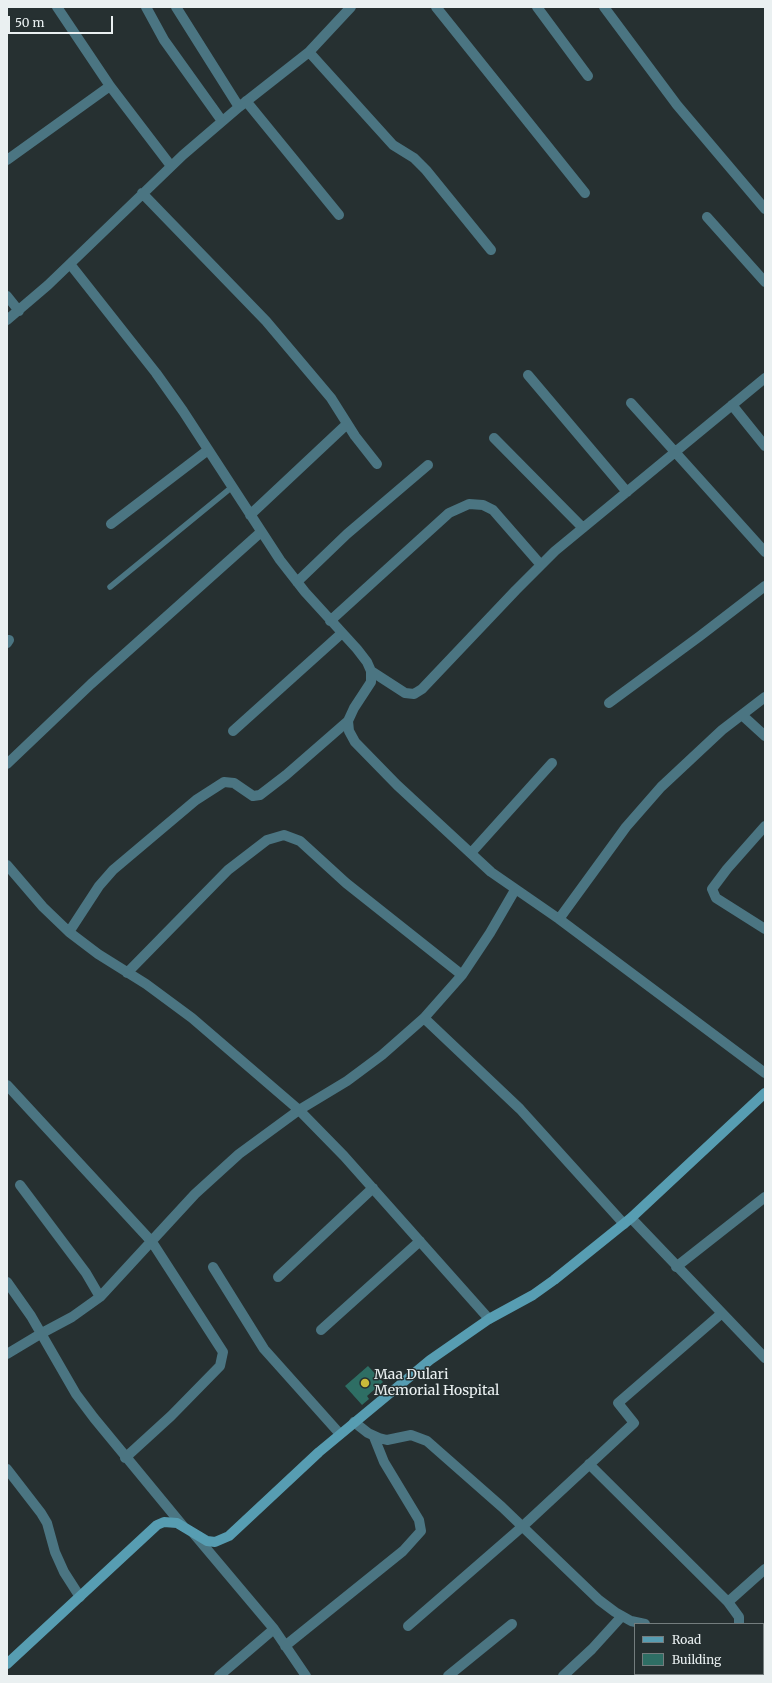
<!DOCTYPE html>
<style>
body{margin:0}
#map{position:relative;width:772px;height:1683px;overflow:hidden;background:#263031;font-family:Merriweather,serif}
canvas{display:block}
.frame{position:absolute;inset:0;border:8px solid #eaf0f1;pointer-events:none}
.legend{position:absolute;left:634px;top:1623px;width:130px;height:52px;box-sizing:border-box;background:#263031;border:1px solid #747d7e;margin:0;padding:5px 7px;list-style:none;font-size:12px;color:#eaf0f1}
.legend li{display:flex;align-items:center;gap:8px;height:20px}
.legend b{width:20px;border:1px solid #747d7e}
.scale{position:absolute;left:8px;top:16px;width:105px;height:18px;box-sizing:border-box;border:2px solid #eaf0f1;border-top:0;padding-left:5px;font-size:12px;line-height:14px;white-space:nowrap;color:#eaf0f1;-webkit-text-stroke:3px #263031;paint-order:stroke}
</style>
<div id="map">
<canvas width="772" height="1683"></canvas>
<div class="frame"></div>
<ul class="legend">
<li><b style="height:5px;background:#579db2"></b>Road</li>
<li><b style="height:11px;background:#2e6e64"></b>Building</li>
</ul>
<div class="scale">50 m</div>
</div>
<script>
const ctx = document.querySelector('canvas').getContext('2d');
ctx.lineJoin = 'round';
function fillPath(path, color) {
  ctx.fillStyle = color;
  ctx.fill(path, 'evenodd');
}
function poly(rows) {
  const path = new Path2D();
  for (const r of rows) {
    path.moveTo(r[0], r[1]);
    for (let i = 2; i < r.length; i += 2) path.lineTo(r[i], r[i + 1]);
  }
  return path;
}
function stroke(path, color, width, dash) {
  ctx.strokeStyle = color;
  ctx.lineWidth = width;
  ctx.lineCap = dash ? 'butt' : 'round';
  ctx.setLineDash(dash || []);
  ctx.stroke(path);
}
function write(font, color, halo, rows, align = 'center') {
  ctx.font = font + ' Merriweather,serif';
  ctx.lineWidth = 3;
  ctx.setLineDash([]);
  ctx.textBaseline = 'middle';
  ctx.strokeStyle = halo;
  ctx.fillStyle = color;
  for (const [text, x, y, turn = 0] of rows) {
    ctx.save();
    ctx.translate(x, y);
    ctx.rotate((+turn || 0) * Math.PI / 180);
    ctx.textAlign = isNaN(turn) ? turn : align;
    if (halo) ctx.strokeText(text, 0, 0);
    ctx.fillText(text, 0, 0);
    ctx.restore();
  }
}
const building = poly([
 [368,1366,383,1382,367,1396,369,1399,362,1405,345,1386]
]);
const lane = poly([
 [110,587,232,487]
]);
const street = poly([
 [57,7,110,86,171,166],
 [146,7,164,40,222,121],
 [176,7,239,107],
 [436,7,585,193],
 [537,7,588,76],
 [604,7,677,105,765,209],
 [309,52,393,145,414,158,426,170,491,250],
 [246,101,339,215],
 [7,160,110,86],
 [142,193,266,321,331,398,355,436,377,464],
 [707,217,765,282],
 [70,264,156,373,183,411,280,560,305,592,357,649,367,662,371,671,371,682,354,708,348,721,349,731,355,742,397,785,491,872,559,919,765,1073],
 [7,296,19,311],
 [7,320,48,285,183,155,239,107,309,52,351,7],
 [528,375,627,492],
 [631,403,765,552],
 [732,405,765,446],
 [494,438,583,528],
 [250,515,347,424],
 [111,524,208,450],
 [297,582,347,534,428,465],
 [330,621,449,513,469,504,483,505,493,510,541,565],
 [7,643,9,640],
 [371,671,405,693,414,694,422,689,516,590,555,551,765,378],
 [609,703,700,636,765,586],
 [742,715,765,736],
 [233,731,342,633],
 [7,764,91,684,261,532],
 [765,826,727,869,712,889,716,898,765,929],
 [471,853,552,763],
 [7,865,43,907,69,932,98,954,146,984,192,1018,299,1110,344,1156,489,1319],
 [559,919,626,827,661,787,722,730,765,697],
 [69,932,99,886,113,870,196,800,224,782,234,783,253,796,260,795,286,775,348,721],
 [127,973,228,870,267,840,284,835,300,841,346,883,462,975],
 [424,1018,520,1109,624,1224],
 [7,1085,152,1242,223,1352,220,1366,171,1416,125,1458],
 [20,1185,86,1273,100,1297],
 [631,1218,765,1358],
 [213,1267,264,1349,340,1434],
 [676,1267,765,1197],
 [278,1277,373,1188],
 [7,1282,31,1316,76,1394,94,1418,183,1526],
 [321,1330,420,1241],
 [7,1354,42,1333,72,1317,100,1297,195,1194,239,1154,299,1110,347,1081,382,1055,424,1018,462,975,490,933,515,890],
 [354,1422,368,1433,379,1438,387,1440,411,1435,427,1441,502,1507,599,1600,615,1612,631,1621,645,1624],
 [589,1464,728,1602,739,1617,739,1624],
 [7,1469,41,1513,47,1523,55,1552,64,1572,80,1597],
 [194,1534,274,1629,306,1676],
 [728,1602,765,1569],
 [408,1626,523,1526,634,1423,618,1403,722,1313],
 [285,1646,403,1551,421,1531,419,1520,384,1462,374,1437],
 [219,1676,274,1629],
 [448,1676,512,1624],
 [563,1676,592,1649,622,1616],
 [757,1676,760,1674]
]);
const secondary = poly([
 [7,1664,157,1525,164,1522,177,1523,207,1541,215,1542,229,1536,319,1452,430,1360,489,1319,533,1295,554,1280,631,1218,765,1093]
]);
const markers = [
 [365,1383,5,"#c9ba3a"]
];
const poiNames = [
 ["Maa Dulari",374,1375],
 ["Memorial Hospital",374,1391]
];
fillPath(building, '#2e6e64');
stroke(lane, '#4b7582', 5.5);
stroke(street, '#4b7582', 10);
stroke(secondary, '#579db2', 10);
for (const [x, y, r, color] of markers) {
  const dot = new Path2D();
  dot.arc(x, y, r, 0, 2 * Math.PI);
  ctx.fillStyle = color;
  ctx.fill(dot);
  stroke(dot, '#263031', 1.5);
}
write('14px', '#eaf0f1', '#263031', poiNames, 'left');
</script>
